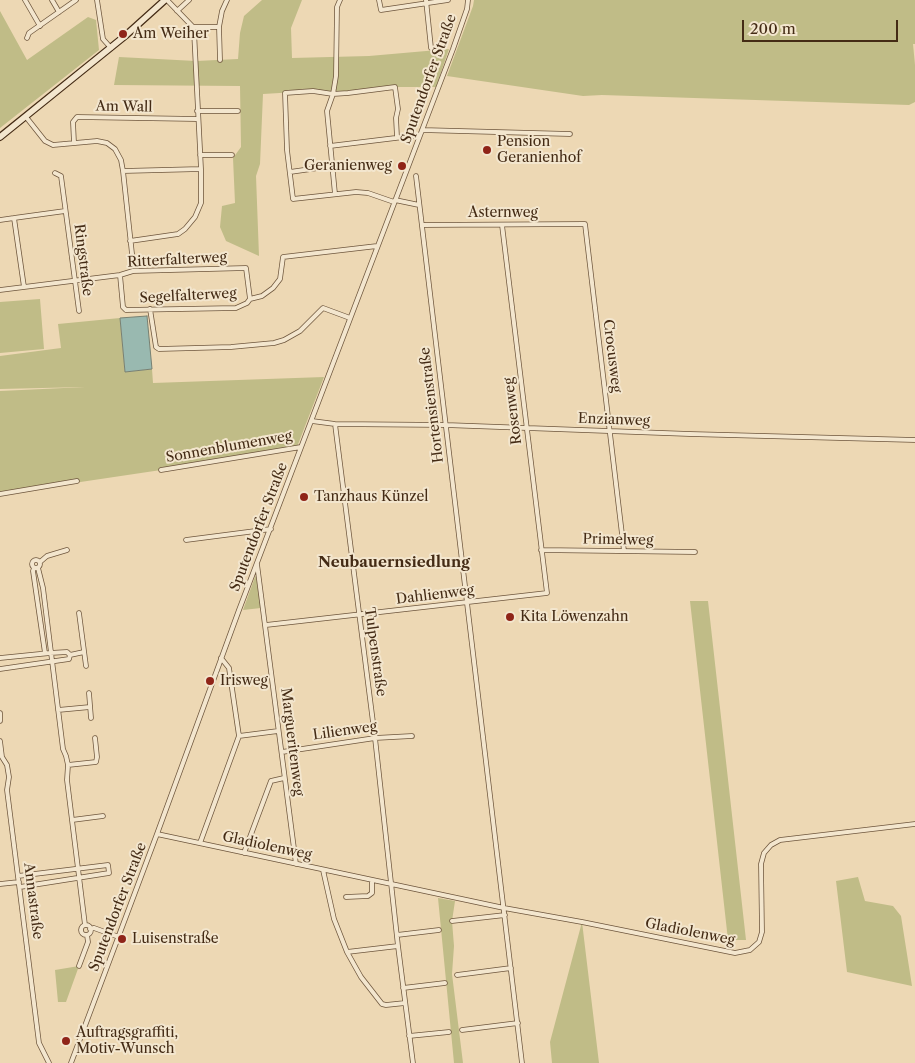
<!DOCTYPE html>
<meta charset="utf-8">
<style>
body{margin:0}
#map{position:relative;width:915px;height:1063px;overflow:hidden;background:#edd8b4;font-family:"Libre Caslon Text",serif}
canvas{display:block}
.scale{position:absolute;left:742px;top:20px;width:156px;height:22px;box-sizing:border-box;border:2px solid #442b15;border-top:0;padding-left:6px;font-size:15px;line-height:18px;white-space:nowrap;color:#442b15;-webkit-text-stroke:4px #f3e6ce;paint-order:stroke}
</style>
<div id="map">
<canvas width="915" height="1063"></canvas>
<div class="scale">200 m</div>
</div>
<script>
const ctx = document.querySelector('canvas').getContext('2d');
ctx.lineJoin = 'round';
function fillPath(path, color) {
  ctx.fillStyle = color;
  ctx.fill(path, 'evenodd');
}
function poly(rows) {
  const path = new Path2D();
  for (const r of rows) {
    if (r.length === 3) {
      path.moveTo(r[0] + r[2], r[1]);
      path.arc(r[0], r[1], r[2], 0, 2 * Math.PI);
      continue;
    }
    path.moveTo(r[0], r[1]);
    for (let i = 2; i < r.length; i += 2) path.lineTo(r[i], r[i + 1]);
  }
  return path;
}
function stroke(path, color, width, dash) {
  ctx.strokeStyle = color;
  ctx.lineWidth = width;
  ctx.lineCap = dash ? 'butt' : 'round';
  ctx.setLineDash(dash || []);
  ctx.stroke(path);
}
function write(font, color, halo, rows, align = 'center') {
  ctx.font = font + ' "Libre Caslon Text",serif';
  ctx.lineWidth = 4;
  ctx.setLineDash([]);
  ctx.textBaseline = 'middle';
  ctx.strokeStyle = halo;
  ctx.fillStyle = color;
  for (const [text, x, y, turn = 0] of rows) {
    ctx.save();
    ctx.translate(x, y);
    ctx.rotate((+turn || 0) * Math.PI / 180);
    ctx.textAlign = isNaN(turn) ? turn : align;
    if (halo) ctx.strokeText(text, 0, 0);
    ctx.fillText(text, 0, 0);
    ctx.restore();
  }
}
const green = poly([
 [262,0,302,0,291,28,292,58,369,56,449,49,436,87,395,87,348,93,313,91,263,94,260,164,256,176,259,256,226,241,220,227,222,206,235,203,233,158,241,147,240,86,114,85,119,57,196,61,238,59,240,33,244,16],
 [474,0,915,0,915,44,913,44,915,65,915,102,909,105,602,95,583,96,447,76,473,6],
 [0,11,27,60,88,17,96,20,99,50,0,128],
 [40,299,44,349,0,353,0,302],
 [120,318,125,372,152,369,153,383,324,377,297,447,161,470,0,494,0,391,85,387,0,389,0,356,61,348,58,324],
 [256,576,261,608,243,610,255,577],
 [690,601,708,601,746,940,728,940],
 [858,877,865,901,893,906,901,916,912,986,847,972,836,881],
 [438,898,455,901,452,921,454,946,452,974,463,1063,454,1063],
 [582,922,599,1063,552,1063,550,1042],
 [79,966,66,1002,58,1002,55,970]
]);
const water = poly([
 [147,316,152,369,125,372,120,318,147,316]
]);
const street = poly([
 [25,0,40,26],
 [52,0,59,12],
 [97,0,103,39,111,48],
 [379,0,381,10,448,0],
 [426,0,431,48],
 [177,11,189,0],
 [193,27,219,27],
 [27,38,29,33,76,0],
 [220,60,219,27,222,11,227,0],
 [197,111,238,111],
 [26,117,45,141,53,145,97,141,107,143,115,149,121,160,123,171,133,263],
 [422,130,570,134],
 [74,143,73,122,77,117,197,119],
 [330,146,420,135],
 [200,155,232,155],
 [123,171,201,169],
 [290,172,332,166,376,163],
 [55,173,61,176,79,311],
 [416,176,522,1063],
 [335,194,327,111,333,94,336,76,337,7,340,0],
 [395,200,419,205],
 [394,202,368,193,356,192,293,199,287,150,285,93,313,91,333,94,348,93,395,87,398,109,396,118,397,137],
 [0,220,14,218],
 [422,225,585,224,624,551],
 [130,241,178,234,185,229,195,217,201,203,201,169,194,31,193,27,167,0],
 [120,275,123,307,126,310,236,308,247,303,250,299,262,296,273,288,280,279,283,257,377,246],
 [24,287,14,218,65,211],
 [0,290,120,275,133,271,246,268,250,299],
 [150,309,156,347,159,349,231,347,274,343,284,340,300,331,323,308,350,318],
 [312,421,335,424,446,425,690,434,915,440],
 [335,424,375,738,398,946,413,1063],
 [161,470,301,447],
 [0,494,77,481],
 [186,540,271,529],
 [541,550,695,552],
 [36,564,4],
 [40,562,47,556,67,550],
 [257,564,296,864],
 [34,568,33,571,45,653],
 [38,568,43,588,63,749,66,756,68,765,67,780,85,925],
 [79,613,86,666],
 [266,625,547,593,502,225],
 [70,655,84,652],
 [0,658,50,653,67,652,70,655,69,659,0,669],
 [89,693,91,718],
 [58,710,90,707],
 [0,713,0,721],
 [239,736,278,731],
 [0,741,2,757,7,765,9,777,7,790,39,1043,49,1063],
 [282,752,375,738,412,736],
 [68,765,96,762,97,757,95,738],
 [72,820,103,816],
 [157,834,504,908,582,922,735,953,750,950,759,942,762,932,761,864,764,853,771,845,780,840,915,824],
 [200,843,239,736,229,668,221,658],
 [244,853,271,781,284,778],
 [323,870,334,919,347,952,361,977,382,1004,386,1005,405,1003],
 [18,876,108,865,109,873,20,887],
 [0,884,19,882],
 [346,897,368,896,372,893,372,880],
 [452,921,505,915],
 [86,930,5],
 [90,929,94,928,119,937],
 [397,935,439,930],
 [347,952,398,946],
 [79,966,88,942,87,935],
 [457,975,511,968],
 [403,988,445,983],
 [462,1030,518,1023],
 [409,1036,449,1032],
 [71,1063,157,834,239,610,453,49,467,9,468,0]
]);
const secondary = poly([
 [0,137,125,36,165,0]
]);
const markers = [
 [123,34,5,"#8f2418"],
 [487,150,5,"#8f2418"],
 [402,166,5,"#8f2418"],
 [304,497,5,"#8f2418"],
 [510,617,5,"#8f2418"],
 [210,681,5,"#8f2418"],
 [122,939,5,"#8f2418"],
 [66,1041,5,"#8f2418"]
];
const poiNames = [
 ["Am Weiher",133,34],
 ["Pension",497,142],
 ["Geranienhof",497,158],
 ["Geranienweg",392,166,"right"],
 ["Tanzhaus Künzel",314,497],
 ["Kita Löwenzahn",520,617],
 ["Irisweg",220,681],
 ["Luisenstraße",132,939],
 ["Auftragsgraffiti,",76,1033],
 ["Motiv-Wunsch",76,1049]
];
const streetNames = [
 ["Sputendorfer Straße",429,79,-70],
 ["Am Wall",124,107,1],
 ["Asternweg",503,213],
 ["Ringstraße",83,260,83],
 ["Ritterfalterweg",177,260,-3],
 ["Segelfalterweg",188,296,-3],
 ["Crocusweg",612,356,83],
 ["Hortensienstraße",432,405,-97],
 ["Rosenweg",513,411,-97],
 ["Enzianweg",614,420,2],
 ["Sonnenblumenweg",229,447,-10],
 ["Sputendorfer Straße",259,527,-69],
 ["Primelweg",618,540,1],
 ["Dahlienweg",435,595,-7],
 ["Tulpenstraße",375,652,82],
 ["Lilienweg",345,731,-8],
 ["Margueritenweg",292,742,83],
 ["Gladiolenweg",267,846,12],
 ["Annastraße",33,901,83],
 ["Sputendorfer Straße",118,907,-69],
 ["Gladiolenweg",690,932,11]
];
const neighbourhoodNames = [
 ["Neubauernsiedlung",394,563]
];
fillPath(green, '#c0bc87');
fillPath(water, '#99b9b0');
stroke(water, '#778072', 1);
stroke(street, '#6e563d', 5.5);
stroke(secondary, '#442b15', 8);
stroke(street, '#f3e6ce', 4);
stroke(secondary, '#f3e6ce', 5.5);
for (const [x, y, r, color] of markers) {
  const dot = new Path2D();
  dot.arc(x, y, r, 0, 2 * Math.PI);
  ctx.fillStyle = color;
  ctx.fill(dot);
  stroke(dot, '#f3e6ce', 2);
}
write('14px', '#442b15', '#f3e6ce', poiNames, 'left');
write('14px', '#442b15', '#f3e6ce', streetNames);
write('bold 15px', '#442b15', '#f3e6ce', neighbourhoodNames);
</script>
